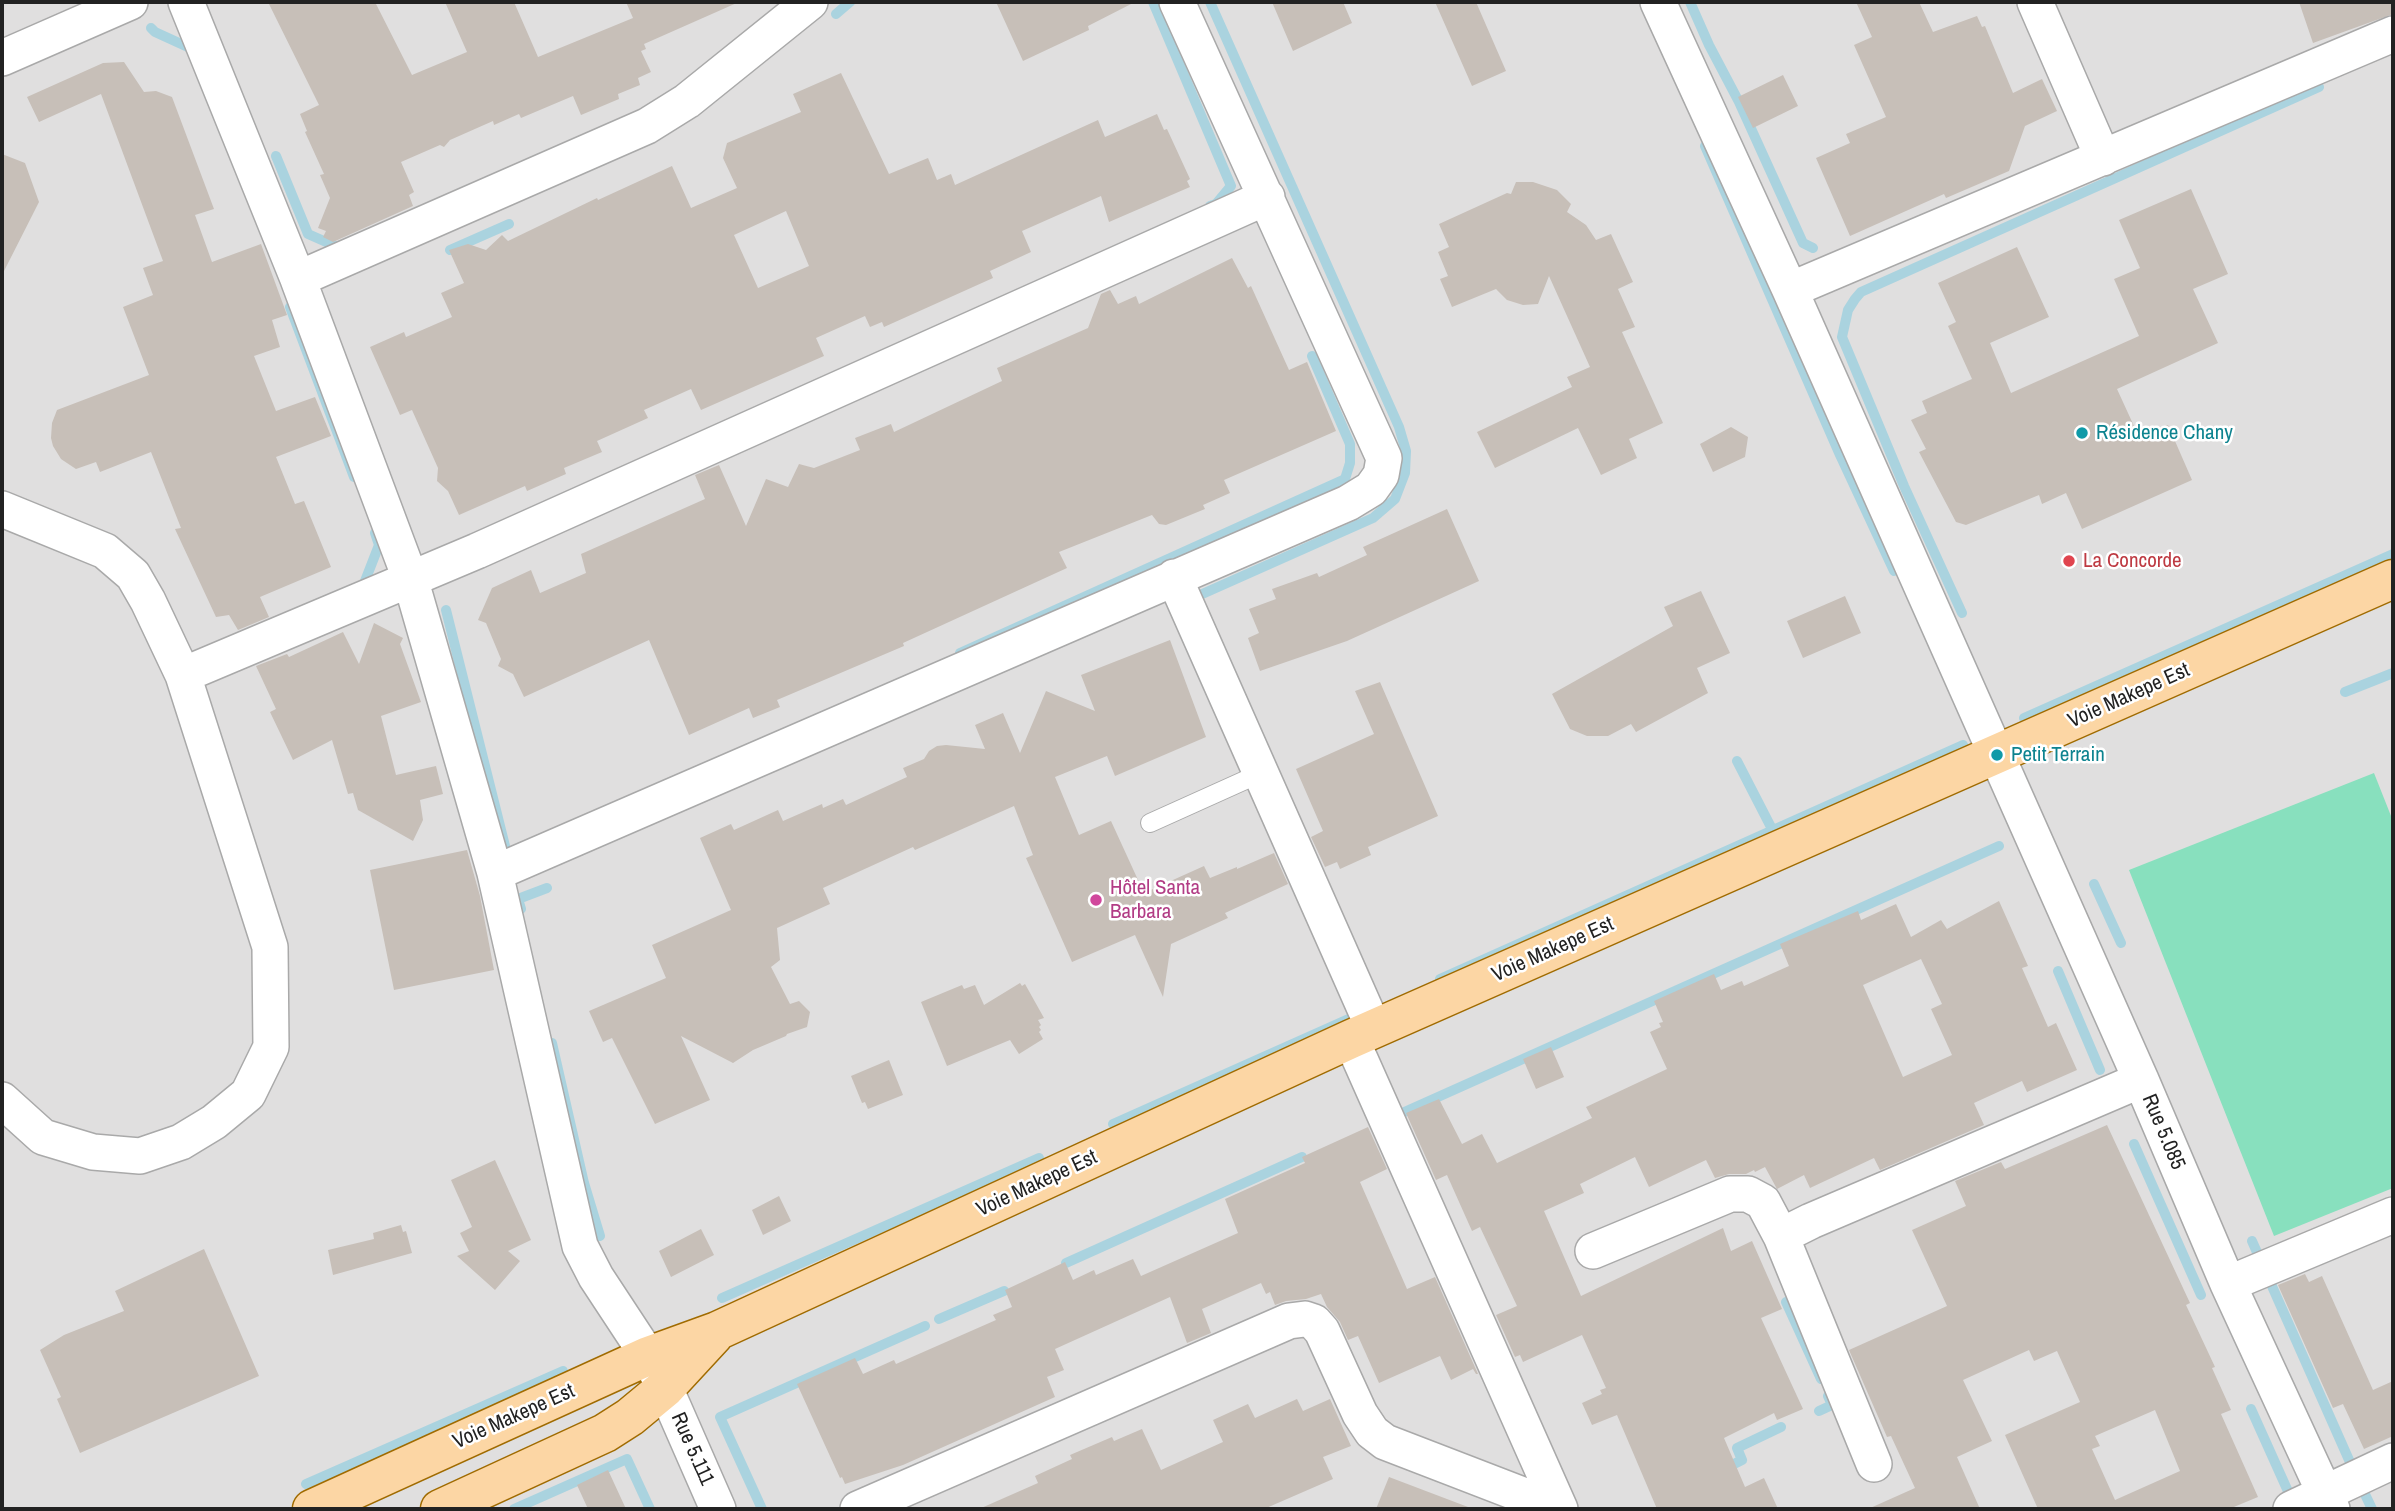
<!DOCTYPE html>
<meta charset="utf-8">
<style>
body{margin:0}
#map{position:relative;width:2395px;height:1511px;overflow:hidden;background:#f2efe9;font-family:"Archivo Narrow",sans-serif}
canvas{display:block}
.frame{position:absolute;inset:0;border:4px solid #222;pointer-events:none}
</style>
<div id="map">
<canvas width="2395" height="1511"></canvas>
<div class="frame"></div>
</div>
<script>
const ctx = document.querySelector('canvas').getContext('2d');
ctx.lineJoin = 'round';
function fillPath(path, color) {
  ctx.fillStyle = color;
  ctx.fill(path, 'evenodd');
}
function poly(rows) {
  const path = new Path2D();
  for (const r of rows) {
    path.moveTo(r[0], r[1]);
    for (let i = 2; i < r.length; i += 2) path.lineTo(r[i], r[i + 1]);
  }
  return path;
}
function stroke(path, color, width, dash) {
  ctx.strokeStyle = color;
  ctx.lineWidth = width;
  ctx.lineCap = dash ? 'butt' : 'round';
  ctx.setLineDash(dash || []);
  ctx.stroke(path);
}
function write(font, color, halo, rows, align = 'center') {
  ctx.font = font + ' "Archivo Narrow",sans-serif';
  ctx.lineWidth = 5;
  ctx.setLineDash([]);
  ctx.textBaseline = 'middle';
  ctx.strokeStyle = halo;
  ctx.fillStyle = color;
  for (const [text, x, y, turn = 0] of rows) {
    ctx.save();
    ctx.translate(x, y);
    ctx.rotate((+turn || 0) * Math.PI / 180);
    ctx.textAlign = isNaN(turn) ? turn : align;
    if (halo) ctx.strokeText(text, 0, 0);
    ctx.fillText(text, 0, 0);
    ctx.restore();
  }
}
const residential = poly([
 [2,2,2393,2,2393,1509,2,1509]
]);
const pitch = poly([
 [2374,773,2393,821,2393,1188,2274,1236,2129,870]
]);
const stream = poly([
 [1153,2,1231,186,1216,204,1210,206],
 [1690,2,1709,45,1739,102,1803,243,1813,248],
 [836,14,850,2],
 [151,28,155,32,190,48,192,51],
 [1705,146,1840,455,1894,571],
 [276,156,308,234,342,249],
 [450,250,509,224],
 [290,307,354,477],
 [365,581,379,545,375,533],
 [1191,599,1373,518,1395,499,1405,473,1406,451,1399,427,1210,2],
 [446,610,506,850],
 [1962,613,1904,486,1842,337,1848,310,1855,299,1861,292,2319,87],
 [960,653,1345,479,1350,463,1350,444,1312,356],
 [2345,692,2393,673],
 [2024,718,2393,554],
 [1737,761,1773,831],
 [2094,884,2121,943],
 [521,909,518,899,547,888],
 [2058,971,2100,1070],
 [1440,979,1963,745],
 [552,1043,584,1183,600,1236],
 [1391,1118,1999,846],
 [1113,1124,1362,1013],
 [2134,1144,2201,1295],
 [2252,1241,2353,1469],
 [1066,1263,1302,1157],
 [722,1298,1039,1158],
 [1786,1302,1821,1379],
 [939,1319,1004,1291],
 [2251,1409,2291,1498],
 [1819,1411,1832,1405,1828,1396],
 [1726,1468,1742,1460,1737,1448,1781,1427],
 [306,1484,563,1371],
 [2362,1488,2372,1509],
 [514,1509,627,1459,650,1509],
 [762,1509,720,1417,925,1326]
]);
const building = poly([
 [268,2,375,2,412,75,467,52,445,2,514,2,538,57,633,18,626,2,739,2,644,44,646,49,641,51,651,72,638,78,640,85,618,94,619,99,581,115,573,96,521,118,519,114,494,125,493,121,450,140,444,147,440,145,401,162,414,192,409,195,413,206,333,242,323,237,326,231,318,228,330,198,320,175,324,174,305,132,307,131,300,114,319,105],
 [996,2,1135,2,1088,26,1089,30,1023,61],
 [1272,2,1343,2,1352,23,1293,51],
 [1435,2,1476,2,1506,71,1472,86],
 [1856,2,1919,2,1933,32,1977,16,1982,27,1985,26,2013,93,2042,79,2057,111,2025,126,2009,171,1946,198,1944,194,1850,236,1816,158,1850,143,1846,134,1886,117,1854,45,1872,37],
 [2299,2,2393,2,2393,14,2313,43],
 [124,62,144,92,156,91,172,97,214,209,195,215,212,262,261,244,287,315,272,320,280,347,254,356,276,411,315,397,331,436,276,457,295,504,304,501,331,567,260,597,269,617,238,630,229,615,216,617,175,529,181,528,151,452,100,472,96,462,76,469,61,459,53,446,51,438,52,423,57,410,149,375,123,307,153,295,143,268,163,261,101,94,39,122,27,97,103,63],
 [841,73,889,174,928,158,937,180,951,174,955,185,1098,120,1105,137,1157,114,1164,130,1167,129,1190,179,1187,181,1190,187,1109,222,1101,196,1022,231,1031,252,990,271,993,278,884,327,882,322,870,327,865,316,816,338,824,356,701,410,691,389,644,410,648,418,597,441,602,452,564,468,566,474,527,491,525,486,459,515,448,491,437,481,438,468,412,410,400,415,370,347,404,332,406,337,452,317,441,293,464,283,449,250,468,244,486,250,502,235,508,241,597,198,598,200,672,166,691,208,737,188,723,158,727,143,801,112,793,94],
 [786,211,809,266,758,288,734,235],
 [1783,75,1798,106,1753,128,1738,97],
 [2,154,25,163,39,202,2,275],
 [1516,182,1533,182,1557,190,1571,204,1567,212,1586,225,1596,240,1611,234,1633,282,1618,289,1635,327,1622,332,1663,423,1629,439,1637,458,1601,475,1578,428,1495,468,1477,432,1572,387,1567,377,1590,367,1549,276,1538,304,1523,305,1507,300,1496,289,1452,307,1440,279,1448,276,1438,252,1449,247,1439,224,1507,193,1511,194],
 [2191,189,2228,274,2193,289,2218,343,2117,389,2139,437,2168,425,2192,480,2082,529,2066,493,2042,504,2039,495,1966,525,1956,522,1919,452,1926,449,1911,420,1927,413,1922,401,1972,379,1948,326,1956,322,1938,283,2017,247,2049,317,1990,343,2011,393,2139,336,2114,279,2140,268,2119,220],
 [1232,258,1248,288,1251,286,1289,370,1307,362,1336,431,1224,480,1230,493,1203,505,1205,509,1166,525,1159,524,1152,515,1059,552,1067,568,903,643,904,646,777,700,780,707,753,718,749,708,689,735,649,640,524,697,513,674,498,666,501,659,486,623,478,620,492,588,531,570,540,593,586,573,581,554,705,499,695,475,719,465,746,526,766,479,788,487,799,464,814,468,860,450,855,438,891,424,894,432,1002,381,997,368,1088,328,1101,294,1110,290,1118,304,1136,296,1139,304],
 [1731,427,1748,437,1745,457,1713,472,1700,444],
 [1447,509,1479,581,1347,641,1260,671,1248,638,1259,633,1249,609,1276,599,1272,589,1317,573,1319,577,1367,555,1363,547],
 [1701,591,1730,653,1697,668,1708,693,1636,732,1631,724,1608,736,1587,736,1570,729,1552,694,1673,626,1664,607],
 [1845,596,1861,633,1803,658,1787,621],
 [374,623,403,638,400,644,421,702,381,716,396,775,436,766,443,794,420,800,423,820,413,841,358,810,353,793,348,794,332,740,293,760,270,712,276,709,256,666,287,654,289,657,343,632,359,664],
 [1170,640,1206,737,1115,776,1107,756,1055,777,1079,835,1111,821,1144,893,1204,866,1210,878,1237,867,1237,869,1274,853,1288,884,1225,913,1228,918,1171,944,1163,997,1135,935,1072,962,1026,858,1033,855,1014,806,915,850,913,847,823,888,830,904,777,928,780,960,771,967,790,1004,799,1001,810,1012,807,1027,787,1034,786,1036,753,1050,733,1063,681,1036,710,1100,655,1124,612,1038,603,1042,589,1011,666,978,652,945,731,910,700,838,731,824,734,830,778,810,783,821,822,804,823,808,843,799,846,805,907,777,903,768,924,759,929,751,937,746,946,745,985,749,975,725,1003,713,1020,753,1046,691,1095,711,1081,675],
 [1380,682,1438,816,1368,847,1371,855,1340,869,1337,862,1325,867,1311,837,1323,831,1296,769,1374,734,1355,691],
 [467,850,480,896,494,970,394,990,370,870],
 [1999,901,2028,966,2022,968,2048,1027,2056,1023,2077,1070,2027,1092,2022,1081,1974,1103,1984,1125,1880,1170,1874,1158,1810,1188,1804,1175,1777,1189,1765,1167,1755,1172,1754,1170,1746,1174,1729,1174,1715,1178,1706,1160,1649,1187,1635,1157,1580,1184,1584,1193,1544,1211,1581,1296,1723,1228,1731,1251,1752,1241,1782,1309,1761,1318,1803,1409,1777,1420,1774,1413,1724,1438,1745,1487,1764,1478,1778,1509,1657,1509,1617,1415,1592,1425,1582,1403,1602,1394,1600,1390,1606,1388,1582,1335,1523,1362,1520,1355,1515,1357,1496,1315,1517,1306,1480,1227,1472,1231,1447,1175,1436,1180,1406,1113,1439,1099,1462,1144,1482,1134,1497,1163,1592,1118,1586,1107,1667,1069,1650,1032,1661,1027,1659,1023,1663,1022,1654,1001,1714,974,1721,990,1742,981,1744,986,1789,966,1780,944,1858,911,1861,920,1896,904,1911,937,1941,920,1947,929],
 [1921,959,1942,1004,1931,1009,1952,1055,1903,1077,1863,985],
 [1020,983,1022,986,1025,984,1044,1018,1038,1020,1041,1025,1039,1027,1041,1030,1039,1032,1043,1039,1019,1054,1010,1040,947,1066,921,1002,962,985,964,989,975,985,984,1005],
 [1551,1047,1564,1077,1536,1089,1523,1059],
 [889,1060,903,1095,868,1109,865,1102,862,1103,851,1076],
 [2107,1125,2190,1303,2186,1305,2215,1367,2212,1368,2231,1410,2221,1414,2258,1497,2229,1509,2038,1509,2005,1435,2080,1402,2057,1351,2034,1361,2029,1350,1963,1380,1992,1441,1957,1457,1980,1509,1868,1509,1915,1488,1891,1436,1887,1437,1849,1350,1947,1306,1912,1230,1966,1206,1955,1181,2001,1162,2005,1169],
 [2155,1410,2180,1471,2115,1500,2092,1449,2100,1446,2095,1436],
 [1368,1127,1387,1169,1360,1182,1407,1289,1435,1277,1478,1374,1476,1374,1473,1369,1451,1380,1440,1356,1379,1383,1358,1336,1348,1340,1340,1322,1327,1307,1321,1294,1306,1299,1286,1301,1275,1305,1270,1292,1266,1294,1261,1283,1202,1309,1211,1333,1187,1343,1170,1297,1055,1349,1064,1370,1047,1377,1055,1397,903,1465,845,1484,842,1477,840,1478,797,1384,855,1358,863,1374,894,1360,896,1364,996,1320,993,1315,1012,1307,1005,1290,1065,1262,1073,1280,1094,1270,1096,1275,1133,1259,1141,1276,1238,1233,1225,1199,1305,1163,1302,1157],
 [495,1160,531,1240,508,1251,520,1261,495,1290,457,1256,469,1251,460,1233,472,1227,451,1180],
 [779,1196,791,1221,763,1235,752,1210],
 [401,1225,403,1232,406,1231,412,1253,333,1275,328,1250,374,1239,373,1233],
 [701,1229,714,1255,671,1277,659,1251],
 [204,1249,259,1376,80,1453,57,1399,61,1397,40,1350,64,1335,124,1311,115,1291],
 [2305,1274,2309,1282,2322,1276,2373,1390,2393,1381,2393,1436,2364,1449,2343,1404,2333,1408,2278,1285],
 [1297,1399,1303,1411,1330,1399,1351,1446,1323,1457,1333,1479,1264,1509,979,1509,1038,1483,1035,1476,1072,1459,1070,1455,1112,1437,1114,1441,1142,1429,1161,1470,1223,1442,1213,1420,1248,1404,1255,1418],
 [608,1470,626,1509,588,1509,577,1485],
 [1389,1477,1468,1507,1467,1509,1376,1509]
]);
const lane = poly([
 [1150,823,1261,773]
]);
const street = poly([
 [186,2,298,279,410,578,495,873,580,1246,596,1277,648,1356,665,1388,718,1509],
 [1658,2,1790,290,2141,1080,2228,1284,2332,1509],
 [2035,2,2103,158],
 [2,58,130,2],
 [298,279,647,126,687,101,810,2],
 [1790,290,2393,34],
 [2,509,105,551,133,575,148,601,183,675,270,947,271,1047,248,1094,214,1122,181,1142,140,1156,93,1152,43,1137,2,1100],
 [1174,577,1374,1029],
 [183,675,477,551,1267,197],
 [495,873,1348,503,1371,489,1381,475,1384,458,1177,2],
 [1351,1039,1560,1509],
 [1781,1236,1874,1464],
 [1593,1251,1730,1194,1748,1194,1763,1202,1781,1236,1811,1221,2141,1080],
 [2228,1284,2393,1215],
 [858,1509,1289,1321,1305,1319,1314,1322,1322,1331,1360,1414,1372,1432,1385,1442,1546,1504,1553,1509],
 [2291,1509,2393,1461]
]);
const primary = poly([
 [312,1509,648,1356,717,1331,1351,1039,2393,579],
 [440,1509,605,1433,630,1417,665,1388,714,1335]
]);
const markers = [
 [2082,433,7,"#0f9aa8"],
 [2069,561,7,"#e0444e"],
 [1997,755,7,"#0f9aa8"],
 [1096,900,7,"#d1479c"]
];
const cultureNames = [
 ["Résidence Chany",2096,433],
 ["Petit Terrain",2011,755]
];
const healthNames = [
 ["La Concorde",2083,561]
];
const streetNames = [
 ["Voie Makepe Est",2129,696,-24],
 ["Voie Makepe Est",1553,950,-24],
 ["Rue 5.085",2163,1132,67],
 ["Voie Makepe Est",1037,1184,-25],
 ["Voie Makepe Est",514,1417,-24],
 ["Rue 5.111",692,1449,66]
];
const hotelNames = [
 ["Hôtel Santa",1110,888],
 ["Barbara",1110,912]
];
fillPath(residential, '#e0dfdf');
fillPath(pitch, '#88e0be');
stroke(stream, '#aad3df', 10);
fillPath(building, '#c7bfb8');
stroke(lane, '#a9a9a9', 20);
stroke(street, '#a9a9a9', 38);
stroke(primary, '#a06b00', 41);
stroke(lane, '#fff', 18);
stroke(street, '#fff', 35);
stroke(primary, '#fcd6a4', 38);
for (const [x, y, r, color] of markers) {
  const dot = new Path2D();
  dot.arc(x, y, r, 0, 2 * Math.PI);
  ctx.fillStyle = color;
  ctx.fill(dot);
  stroke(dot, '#fff', 2.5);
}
write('21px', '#0d838f', '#fff', cultureNames, 'left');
write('21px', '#be3a42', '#fff', healthNames, 'left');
write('21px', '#222', '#fff', streetNames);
write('21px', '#b23c85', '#fff', hotelNames, 'left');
</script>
